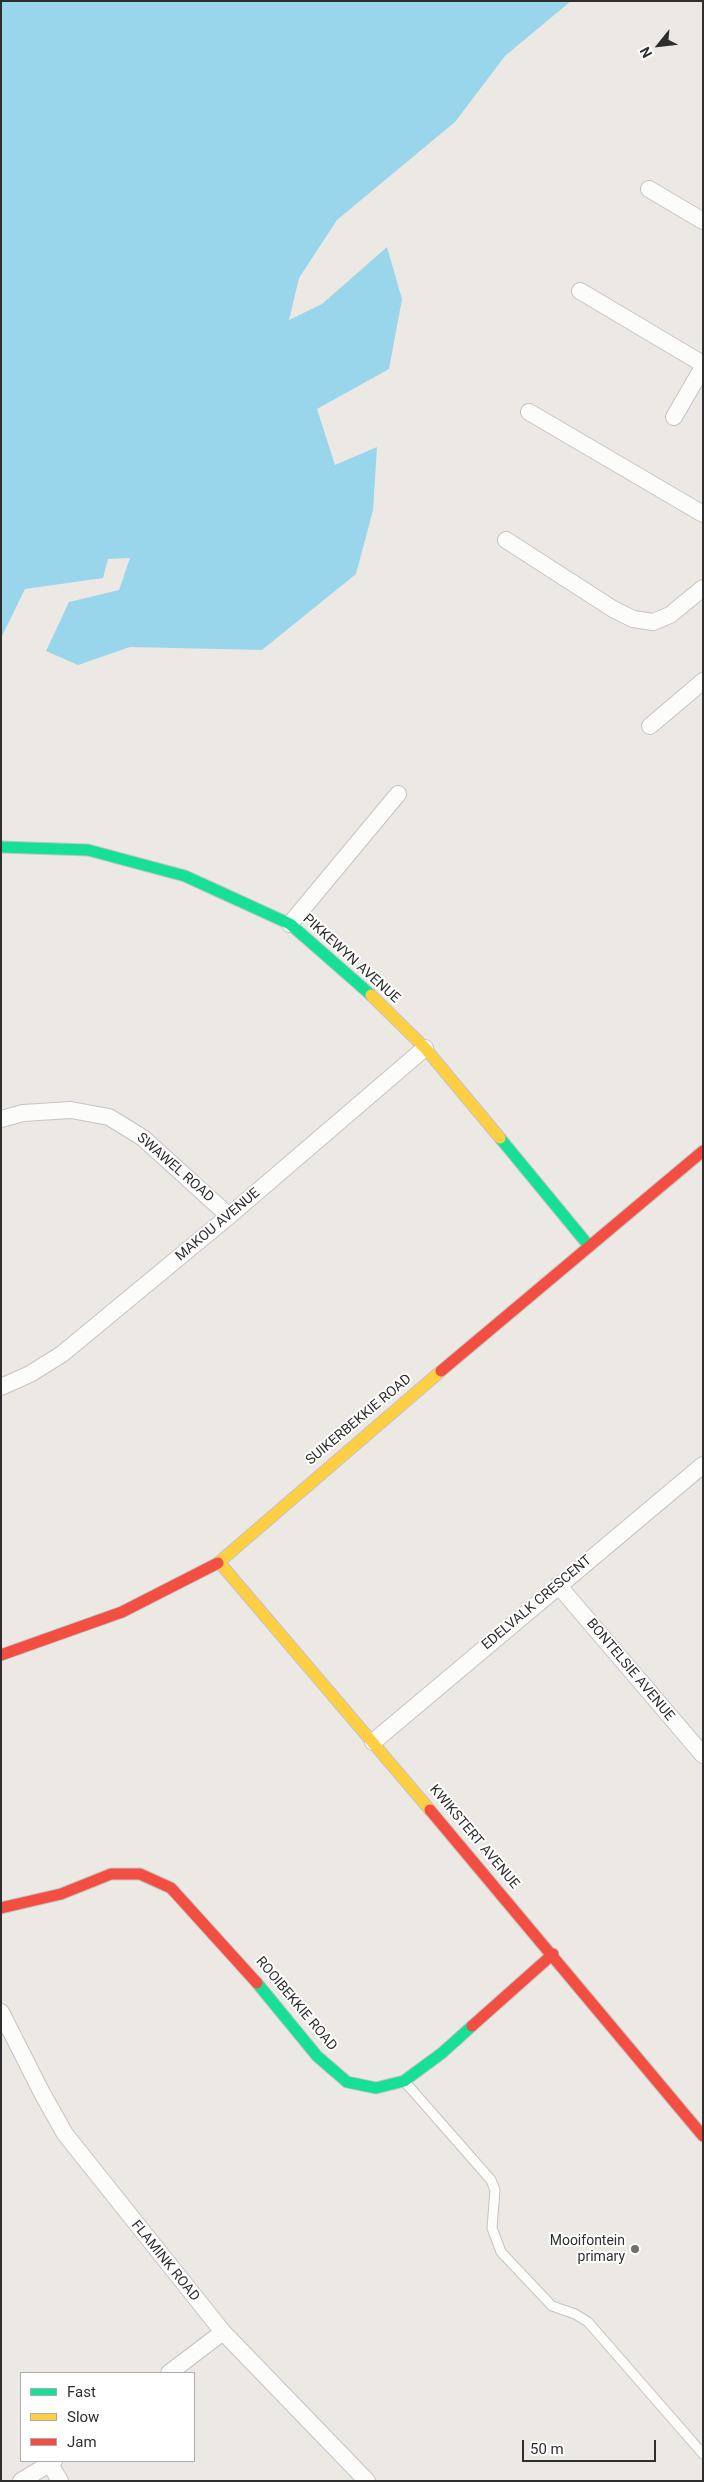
<!DOCTYPE html>
<style>
body{margin:0}
#map{position:relative;width:704px;height:2482px;overflow:hidden;background:#ece8e4;font-family:Roboto,sans-serif}
canvas{display:block}
.frame{position:absolute;inset:0;border:2px solid #2e2e2e;pointer-events:none}
.legend{position:absolute;left:20px;top:2372px;width:175px;height:90px;box-sizing:border-box;background:#fff;border:1px solid #ababab;margin:0;padding:6px 9px;list-style:none;font-size:15px;color:#2e2e2e}
.legend li{display:flex;align-items:center;gap:10px;height:25px}
.legend b{width:25px;border:1px solid #ababab}
.north{position:absolute;left:634px;top:20px;width:50px;height:50px;-webkit-text-stroke:4px #fff;paint-order:stroke;rotate:241deg;font-size:14px;font-weight:700;line-height:20px;text-align:center;color:#2e2e2e}
.north::after{content:'';display:block;margin:auto;width:18px;height:22px;background:#2e2e2e;clip-path:polygon(50% 0,100% 100%,50% 72%,0 100%)}
.scale{position:absolute;left:522px;top:2440px;width:134px;height:22px;box-sizing:border-box;border:2px solid #2e2e2e;border-top:0;padding-left:6px;font-size:15px;line-height:18px;white-space:nowrap;color:#2e2e2e;-webkit-text-stroke:4px #fff;paint-order:stroke}
</style>
<div id="map">
<canvas width="704" height="2482"></canvas>
<div class="frame"></div>
<ul class="legend">
<li><b style="height:6px;background:#16e098"></b>Fast</li>
<li><b style="height:6px;background:#ffcf43"></b>Slow</li>
<li><b style="height:6px;background:#f24e42"></b>Jam</li>
</ul>
<div class="north">N</div>
<div class="scale">50 m</div>
</div>
<script>
const ctx = document.querySelector('canvas').getContext('2d');
ctx.lineJoin = 'round';
function fillPath(path, color) {
  ctx.fillStyle = color;
  ctx.fill(path, 'evenodd');
}
function poly(rows) {
  const path = new Path2D();
  for (const r of rows) {
    path.moveTo(r[0], r[1]);
    for (let i = 2; i < r.length; i += 2) path.lineTo(r[i], r[i + 1]);
  }
  return path;
}
function stroke(path, color, width, dash) {
  ctx.strokeStyle = color;
  ctx.lineWidth = width;
  ctx.lineCap = dash ? 'butt' : 'round';
  ctx.setLineDash(dash || []);
  ctx.stroke(path);
}
function write(font, color, halo, rows, align = 'center') {
  ctx.font = font + ' Roboto,sans-serif';
  ctx.lineWidth = 4;
  ctx.setLineDash([]);
  ctx.textBaseline = 'middle';
  ctx.strokeStyle = halo;
  ctx.fillStyle = color;
  for (const [text, x, y, turn = 0] of rows) {
    ctx.save();
    ctx.translate(x, y);
    ctx.rotate((+turn || 0) * Math.PI / 180);
    ctx.textAlign = isNaN(turn) ? turn : align;
    if (halo) ctx.strokeText(text, 0, 0);
    ctx.fillText(text, 0, 0);
    ctx.restore();
  }
}
const water = poly([
 [1,1,571,1,505,56,455,122,337,220,299,278,289,320,322,304,387,247,402,299,389,369,317,409,335,465,377,447,373,510,356,574,262,650,130,647,78,665,46,651,69,602,119,590,130,558,108,559,103,578,25,589,1,638]
]);
const lane = poly([
 [405,2082,491,2180,495,2190,492,2228,501,2252,552,2306,575,2314,588,2322,703,2454]
]);
const street = poly([
 [649,189,703,221],
 [580,291,703,364],
 [529,412,703,514],
 [674,417,703,367],
 [506,540,613,609,633,619,653,622,670,615,703,588],
 [650,726,703,681],
 [290,924,398,794],
 [1,1119,23,1113,71,1110,109,1117,143,1138,229,1216],
 [1,1387,30,1374,62,1354,229,1216,425,1048],
 [558,1585,703,1755],
 [373,1742,703,1465],
 [1,2012,42,2093,65,2134,223,2332,367,2481],
 [169,2373,223,2332],
 [50,2464,60,2481],
 [21,2481,54,2461]
]);
const fast = poly([
 [1,847,88,850,185,876,290,924,371,995],
 [500,1138,589,1246],
 [257,1983,317,2056,347,2082,376,2088,404,2081,442,2053,472,2026]
]);
const slow = poly([
 [371,995,425,1048,500,1138],
 [219,1562,430,1810],
 [218,1563,441,1371]
]);
const jam = poly([
 [441,1371,703,1151],
 [1,1655,122,1612,218,1563],
 [430,1810,703,2136],
 [1,1908,61,1894,111,1874,140,1874,171,1888,257,1983],
 [472,2026,553,1954]
]);
const markers = [
 [635,2249,5,"#706f6e"]
];
const streetNames = [
 ["PIKKEWYN AVENUE",351,959,42],
 ["SWAWEL ROAD",175,1168,41],
 ["MAKOU AVENUE",218,1225,-40],
 ["SUIKERBEKKIE ROAD",359,1420,-40],
 ["EDELVALK CRESCENT",537,1603,-40],
 ["BONTELSIE AVENUE",630,1670,50],
 ["KWIKSTERT AVENUE",474,1837,50],
 ["ROOIBEKKIE ROAD",296,2004,50],
 ["FLAMINK ROAD",165,2261,51]
];
const poiNames = [
 ["Mooifontein",625,2241],
 ["primary",625,2257]
];
fillPath(water, '#99d6ec');
stroke(lane, '#c5c4c5', 11);
stroke(street, '#c5c4c5', 18);
stroke(fast, '#c5c4c5', 13);
stroke(slow, '#c5c4c5', 13);
stroke(jam, '#c5c4c5', 13);
stroke(lane, '#fcfcfb', 9);
stroke(street, '#fcfcfb', 16);
stroke(fast, '#16e098', 11);
stroke(slow, '#ffcf43', 11);
stroke(jam, '#f24e42', 11);
for (const [x, y, r, color] of markers) {
  const dot = new Path2D();
  dot.arc(x, y, r, 0, 2 * Math.PI);
  ctx.fillStyle = color;
  ctx.fill(dot);
  stroke(dot, '#fff', 2);
}
write('14px', '#2e2e2e', '#fff', streetNames);
write('14px', '#2e2e2e', '#fff', poiNames, 'right');
</script>
